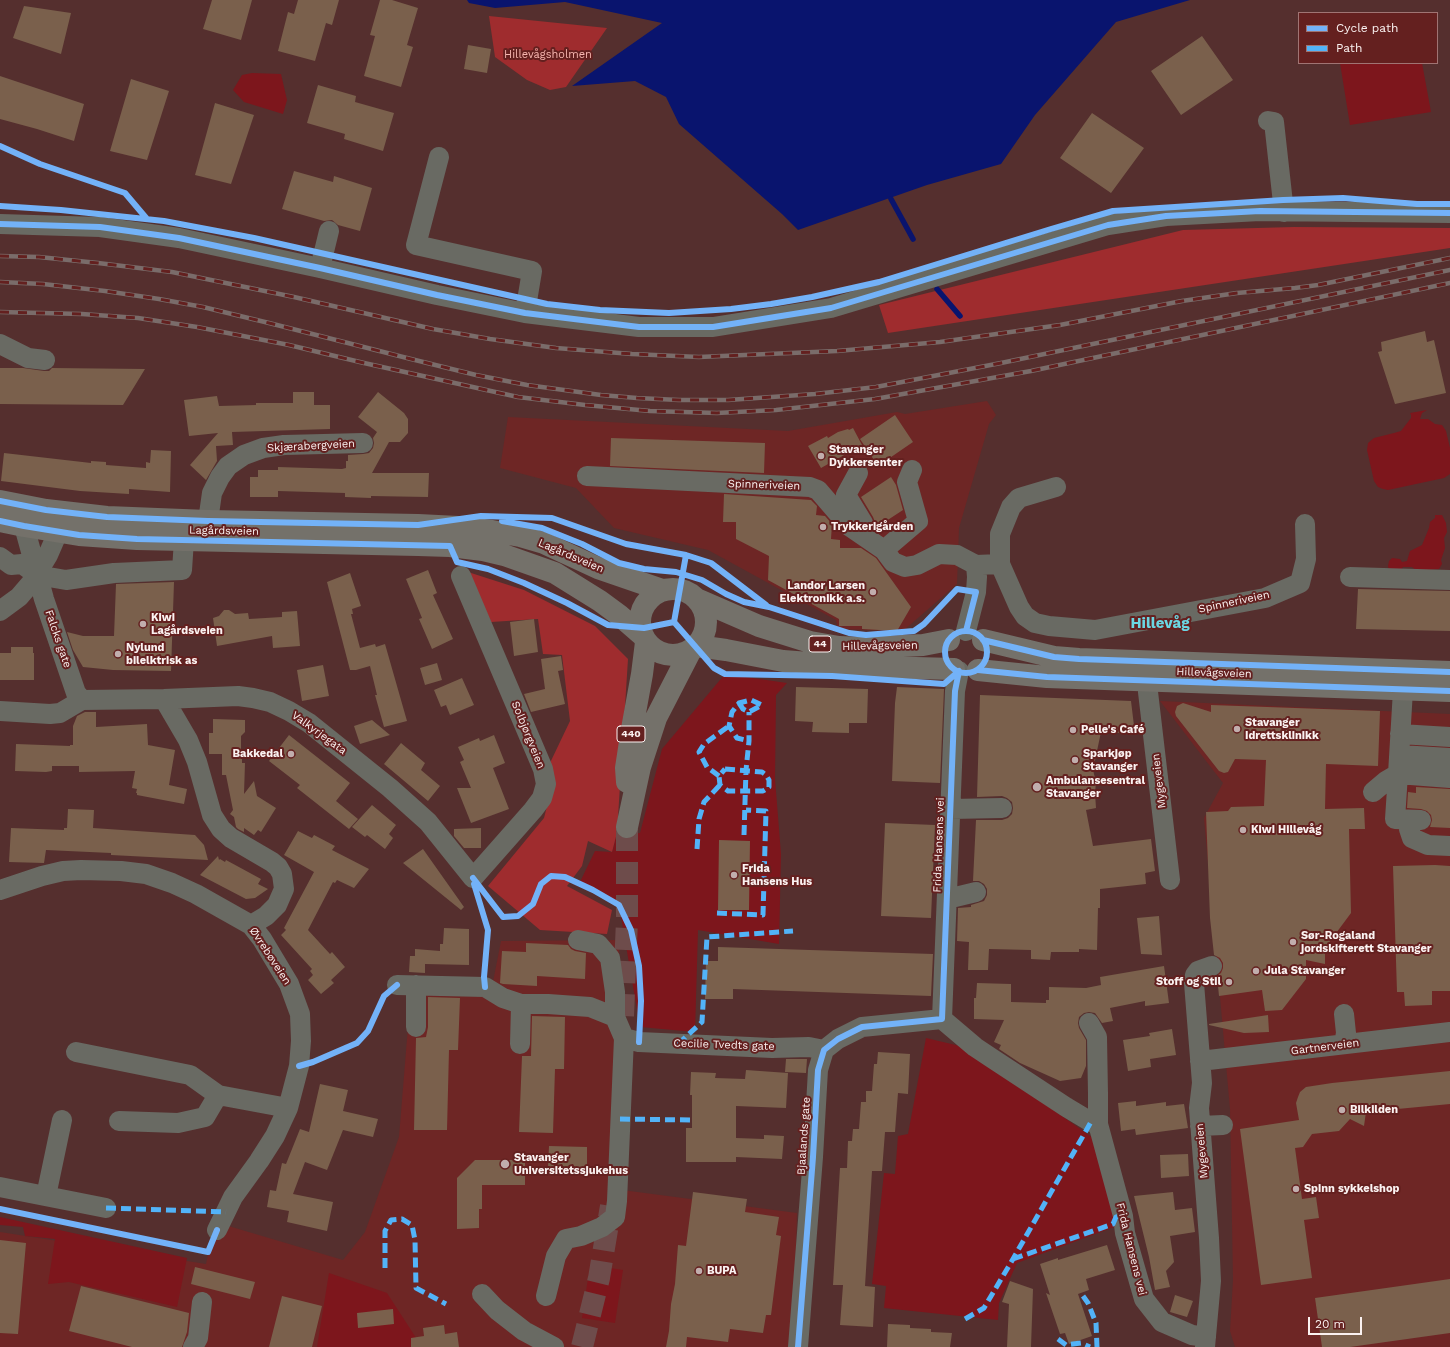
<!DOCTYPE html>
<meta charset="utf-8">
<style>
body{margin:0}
#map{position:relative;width:1450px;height:1347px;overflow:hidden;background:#552f2e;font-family:"Work Sans",sans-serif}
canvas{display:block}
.legend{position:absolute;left:1298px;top:12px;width:140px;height:52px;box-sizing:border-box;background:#64201f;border:1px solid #a07473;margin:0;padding:5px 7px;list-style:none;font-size:12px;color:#fbf2f1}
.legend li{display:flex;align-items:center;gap:8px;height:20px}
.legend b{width:20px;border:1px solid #a07473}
.scale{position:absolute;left:1308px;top:1317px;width:54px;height:18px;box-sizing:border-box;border:2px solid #fbf2f1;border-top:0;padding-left:5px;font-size:12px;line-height:14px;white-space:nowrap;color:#fbf2f1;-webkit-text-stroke:3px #64201f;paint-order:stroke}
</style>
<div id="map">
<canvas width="1450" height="1347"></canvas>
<ul class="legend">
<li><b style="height:5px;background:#73b2f8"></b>Cycle path</li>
<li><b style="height:5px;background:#52b3f8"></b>Path</li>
</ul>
<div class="scale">20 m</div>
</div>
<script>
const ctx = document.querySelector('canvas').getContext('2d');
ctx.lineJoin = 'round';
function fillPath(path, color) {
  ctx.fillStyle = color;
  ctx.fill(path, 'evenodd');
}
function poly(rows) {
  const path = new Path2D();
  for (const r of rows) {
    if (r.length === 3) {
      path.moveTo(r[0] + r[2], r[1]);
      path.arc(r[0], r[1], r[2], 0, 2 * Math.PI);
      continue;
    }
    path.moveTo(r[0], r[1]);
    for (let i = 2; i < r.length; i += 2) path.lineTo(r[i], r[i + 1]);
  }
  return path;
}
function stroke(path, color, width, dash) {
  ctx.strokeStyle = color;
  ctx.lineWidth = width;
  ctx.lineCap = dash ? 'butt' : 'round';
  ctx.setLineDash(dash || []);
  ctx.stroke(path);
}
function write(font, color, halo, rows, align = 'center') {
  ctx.font = font + ' "Work Sans",sans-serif';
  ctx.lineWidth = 4;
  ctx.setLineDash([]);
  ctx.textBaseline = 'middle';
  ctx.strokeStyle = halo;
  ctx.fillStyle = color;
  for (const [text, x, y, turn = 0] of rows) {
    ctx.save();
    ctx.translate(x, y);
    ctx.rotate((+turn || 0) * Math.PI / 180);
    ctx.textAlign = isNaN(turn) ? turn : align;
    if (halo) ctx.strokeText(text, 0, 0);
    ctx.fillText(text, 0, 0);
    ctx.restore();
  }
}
const built = poly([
 [987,401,996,415,989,424,959,528,957,584,903,631,838,629,836,620,708,550,614,528,576,488,500,468,508,417,788,431,897,412,905,414],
 [1160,701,1450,714,1450,1347,1235,1347,1230,1331,1233,1280,1230,1109,1204,818,1223,783],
 [619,940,620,1119,622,1190,797,1213,793,1347,0,1347,0,1232,206,1264,215,1222,343,1260,365,1232,399,1137,411,990,492,987,501,941]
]);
const green = poly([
 [1340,63,1422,63,1431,112,1350,125],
 [252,73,281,74,287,100,283,114,244,102,233,90,242,75],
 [1427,410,1422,413,1420,419,1428,419,1435,424,1442,425,1446,431,1450,448,1450,474,1444,478,1388,490,1383,489,1378,487,1374,481,1367,450,1368,443,1374,438,1394,433,1401,431,1411,418,1411,415,1410,413],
 [1435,515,1442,515,1446,523,1447,532,1444,538,1445,548,1441,560,1442,564,1439,569,1417,571,1412,567,1403,567,1400,571,1389,570,1388,566,1389,561,1392,558,1400,559,1402,562,1407,561,1410,551,1422,545,1429,528,1430,522,1435,518],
 [725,674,787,683,776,695,775,779,781,854,779,944,698,930,695,1032,640,1027,619,905,579,884,595,851,612,852,617,833,640,833,662,749],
 [926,1038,964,1047,1096,1140,1117,1226,1017,1263,999,1303,998,1320,884,1308,886,1286,872,1284,884,1173,895,1174,898,1136,908,1134],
 [0,1217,187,1258,177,1307,69,1282,48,1284,55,1239,25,1236,23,1227,0,1225],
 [590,1265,623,1270,615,1323,582,1318],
 [329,1273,387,1293,422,1347,317,1347]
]);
const forest = poly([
 [489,16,607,28,566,87,550,90,527,80,495,57],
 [1294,227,1450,228,1450,248,888,333,879,305,1183,230],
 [468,572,524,590,595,626,628,659,617,833,612,852,588,841,582,866,567,886,612,910,607,934,540,930,488,886,544,818,554,779,549,765,570,721,562,655,543,654,538,619,491,622]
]);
const water = poly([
 [467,0,1190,0,1116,22,1035,115,1001,164,927,185,798,230,782,214,679,124,666,97,635,81,572,86,662,23,565,2,495,8,469,3]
]);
const stream = poly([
 [891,199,913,239],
 [937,289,960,316]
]);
const building = poly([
 [212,0,252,0,241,40,203,29],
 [298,0,339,0,332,25,326,23,315,61,278,51,288,12,294,14],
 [380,0,392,0,418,8,407,45,413,47,401,87,364,76,375,36,370,35],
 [24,6,71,13,61,54,13,38],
 [1202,36,1233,80,1181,115,1151,71],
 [468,45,491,49,487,73,464,69],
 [0,76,84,104,74,141,37,129,0,119],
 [131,79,169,91,147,160,110,151],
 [318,85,356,96,355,102,394,113,383,151,344,139,345,134,307,123],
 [215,103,254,115,231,184,195,175],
 [1092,113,1144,148,1111,193,1060,158],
 [294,171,333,182,334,176,372,188,360,231,338,225,332,220,324,221,282,209],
 [1425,331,1427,342,1434,340,1446,393,1395,404,1378,352,1382,351,1381,342],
 [0,368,23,368,44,371,49,371,52,368,145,369,123,405,0,404],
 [293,392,314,392,314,405,330,405,330,429,232,432,233,445,216,446,217,461,206,480,190,465,218,433,189,436,184,400,217,396,219,406,256,405,256,403,293,403],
 [378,392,404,413,408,419,408,433,400,442,389,442,372,473,429,473,428,497,371,496,371,498,345,497,345,493,278,491,278,497,250,497,250,477,258,477,258,470,278,470,278,467,342,469,346,468,346,461,348,461,348,455,363,454,369,453,373,448,374,443,373,438,377,432,358,417],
 [895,415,913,442,878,466,860,439],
 [853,428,862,445,821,468,808,446,827,436,828,438,838,432,848,429,849,430],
 [611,438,765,443,764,473,610,466],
 [151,450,171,451,170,492,129,489,129,494,80,491,1,481,4,453,91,463,91,461,106,462,106,465,146,468,146,462,150,463],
 [891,477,896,485,903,510,877,527,873,517,861,497],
 [724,494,811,500,817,506,816,515,825,516,832,524,831,539,840,540,840,548,861,548,876,558,911,607,897,631,862,629,862,626,839,626,839,619,768,580,769,556,736,539,736,522,723,522],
 [428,570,437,593,433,595,453,639,432,649,419,619,422,618,406,579],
 [350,573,361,606,352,609,353,614,351,614,360,648,375,644,376,647,385,644,407,721,384,727,375,695,377,695,370,666,356,670,350,670,327,582],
 [174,582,171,671,113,670,83,667,73,650,67,632,83,636,114,636,116,584],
 [1358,589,1450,591,1450,631,1356,629],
 [224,610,229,610,235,614,248,613,249,619,282,617,282,612,297,611,300,646,273,648,272,636,217,646,213,618,219,616],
 [534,619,538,652,514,656,510,622],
 [11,647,33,647,33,653,34,653,34,680,0,680,0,653,11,653],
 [561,656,563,670,558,671,565,704,531,712,524,694,545,689,541,659],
 [437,663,442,680,425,685,420,668],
 [323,665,329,696,302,701,297,670],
 [462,678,474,705,450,715,446,705,441,707,434,690],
 [796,687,868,689,867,723,849,723,849,733,812,732,813,722,795,721],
 [897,687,944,689,940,783,892,781,895,703],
 [980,695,1131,701,1135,734,1101,732,1093,770,1096,782,1095,793,1096,808,1086,810,1093,846,1151,839,1155,871,1145,873,1146,884,1100,889,1100,908,1098,908,1097,950,1079,949,1079,952,1051,952,1050,960,1031,959,1031,950,989,949,988,970,968,970,969,942,957,941,958,908,971,907,971,905,984,901,987,895,987,889,984,884,979,881,973,881,976,820,1002,820,1008,818,1012,814,1013,808,1012,802,1007,798,1002,796,977,797],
 [1183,703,1211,712,1211,705,1380,711,1378,766,1326,764,1325,809,1364,808,1365,829,1349,829,1351,913,1325,948,1325,964,1306,960,1306,979,1282,1010,1265,1011,1262,990,1219,996,1217,976,1221,973,1223,968,1223,963,1220,958,1214,955,1210,918,1206,812,1228,811,1231,807,1264,806,1266,760,1235,759,1228,772,1224,773,1219,771,1176,716,1175,712,1177,706],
 [85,712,96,712,96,727,147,724,148,745,175,750,169,785,187,789,184,804,137,795,137,793,136,793,137,789,132,788,135,771,79,772,79,766,52,766,52,771,46,772,15,771,16,744,70,746,70,745,73,745,73,726,77,716],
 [213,719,245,720,245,732,241,736,241,755,242,755,242,763,245,763,244,794,254,781,257,796,276,808,261,832,258,830,254,835,244,828,244,832,238,829,236,827,234,817,230,814,233,810,226,775,222,775,222,754,209,754,209,733,213,733],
 [372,720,390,735,360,744,354,726],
 [289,735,350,783,336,801,358,819,349,829,297,788,300,785,269,761],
 [494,735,505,763,493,768,509,809,471,823,457,788,471,788,460,762,464,760,458,747,479,738,480,741],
 [401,743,425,763,421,770,440,786,428,801,384,764],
 [1416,787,1450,789,1450,828,1430,827,1432,820,1431,815,1427,811,1421,809,1407,808,1408,792,1416,793],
 [372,805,396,825,389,834,393,838,385,849,367,835,365,837,352,827],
 [68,809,94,810,93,828,195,835,204,845,208,860,111,855,111,853,46,850,44,863,9,862,11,828,64,830,64,828,67,828],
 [885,823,935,825,931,918,881,916],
 [481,828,481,848,464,848,454,836,454,829],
 [298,831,312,838,314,835,335,846,332,850,369,869,354,888,337,880,335,883,333,882,308,930,330,954,332,952,345,967,331,980,334,983,321,994,308,980,313,975,310,971,312,969,281,935,286,930,284,928,314,872,284,855],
 [719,840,750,841,749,910,718,910],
 [423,849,464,907,461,910,403,863],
 [218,856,219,860,220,859,225,862,226,860,261,879,258,884,268,889,255,898,246,899,200,875],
 [1435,865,1450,866,1450,991,1432,991,1432,1005,1405,1006,1404,992,1397,992,1393,866],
 [1159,916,1162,955,1141,954,1137,918],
 [444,928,469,929,469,965,425,964,425,973,409,972,410,956,415,956,415,949,440,951,440,944,443,944],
 [526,943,568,945,571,949,575,951,586,953,585,979,537,976,537,986,503,984,500,983,502,951,526,952],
 [718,947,933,954,931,996,733,989,733,999,705,999,706,961,718,961],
 [1164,966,1169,1003,1145,1006,1145,1001,1110,1008,1113,1021,1102,1023,1095,1013,1089,1012,1084,1013,1079,1017,1078,1023,1079,1028,1086,1040,1086,1066,1081,1078,1060,1081,1020,1063,999,1049,1001,1045,994,1042,1004,1020,974,1019,974,998,976,998,977,983,1011,984,1011,1002,1046,1003,1046,1000,1049,1000,1049,987,1086,988,1101,985,1100,977],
 [428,997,460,998,458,1050,449,1050,447,1130,414,1130,416,1038,426,1037,428,1027],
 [1268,1015,1269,1032,1244,1033,1209,1025,1209,1024],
 [532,1016,565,1017,564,1069,555,1069,553,1133,519,1132,522,1056,531,1056],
 [1172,1029,1176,1055,1150,1059,1151,1067,1128,1071,1123,1040,1150,1036,1149,1033],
 [878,1052,910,1054,908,1094,898,1093,895,1132,885,1132,882,1171,872,1171,865,1286,875,1287,873,1327,840,1325,843,1285,833,1285,840,1168,847,1168,848,1141,852,1141,853,1129,859,1129,861,1102,866,1102,866,1091,872,1091,874,1064,877,1064],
 [786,1059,807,1059,806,1073,785,1072],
 [746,1070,788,1073,786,1108,736,1106,736,1138,764,1139,764,1135,784,1136,782,1159,736,1157,736,1162,686,1162,686,1128,692,1128,692,1095,690,1095,691,1072,716,1073,715,1078,745,1079],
 [1450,1071,1450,1104,1366,1112,1364,1126,1350,1119,1339,1131,1312,1134,1303,1147,1295,1148,1302,1199,1316,1197,1319,1218,1304,1220,1312,1278,1261,1285,1240,1129,1299,1120,1296,1103,1298,1097,1300,1092,1306,1087,1332,1083],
 [320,1084,348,1090,343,1111,378,1119,373,1137,343,1130,327,1170,305,1162,293,1194,333,1202,327,1231,287,1222,289,1211,267,1207,270,1190,276,1191,282,1163,286,1164,300,1129,309,1132],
 [1136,1101,1136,1106,1166,1102,1166,1106,1184,1104,1188,1128,1136,1135,1135,1129,1121,1131,1118,1103],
 [549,1146,587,1147,587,1172,566,1171,566,1168,548,1168],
 [1188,1154,1189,1176,1161,1178,1160,1155],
 [475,1160,525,1160,525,1185,482,1185,482,1209,479,1209,479,1228,457,1229,457,1178],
 [693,1192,747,1199,745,1212,779,1217,776,1235,781,1236,771,1315,766,1315,763,1333,730,1329,728,1342,687,1337,686,1347,666,1347,669,1331,671,1304,675,1284,678,1245,686,1246],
 [1173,1192,1175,1210,1192,1208,1195,1232,1170,1236,1174,1262,1166,1271,1170,1287,1155,1290,1149,1257,1134,1196],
 [0,1240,26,1243,18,1334,0,1333],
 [1107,1245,1115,1270,1086,1279,1089,1290,1078,1294,1092,1336,1069,1344,1065,1333,1060,1334,1046,1293,1050,1295,1040,1264,1058,1258,1058,1260],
 [195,1267,255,1282,250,1299,191,1284],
 [1450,1279,1450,1333,1350,1347,1322,1347,1315,1298],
 [1010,1281,1033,1289,1031,1347,1007,1347,1009,1304,1002,1302],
 [81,1286,189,1313,187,1332,182,1347,132,1347,69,1331],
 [1175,1295,1193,1301,1187,1317,1170,1312],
 [282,1296,322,1306,312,1347,269,1347],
 [393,1309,394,1324,358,1328,357,1313],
 [888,1324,910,1325,910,1328,931,1329,931,1332,952,1333,950,1347,887,1347],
 [444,1325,445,1334,457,1332,459,1347,411,1347,411,1338,424,1336,423,1328]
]);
const majorTunnel = poly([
 [623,1016,627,920,627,827],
 [582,1347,599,1278,611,1206]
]);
const minor = poly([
 [1268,121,1274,122,1284,212],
 [439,157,416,245,532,271,525,313],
 [0,224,100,227,179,238,320,268,437,295,525,313,639,327,713,327,831,308,1108,225,1166,216,1260,211,1450,213],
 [320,268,329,231],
 [0,344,28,358,45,360],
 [858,473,846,495,863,523,869,538],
 [587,476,810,487,818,490,849,526,884,550,893,562,905,567,917,565,939,554,957,555,976,565,977,577,976,592,966,631],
 [208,521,212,493,220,477,228,466,244,455,263,448,284,445,363,443],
 [24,526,44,599,76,693,82,700],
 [884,550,918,521,907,482,912,470],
 [0,557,11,565,22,564,37,575,66,580,114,573,182,570,184,540],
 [1000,564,1000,534,1011,507,1019,498,1056,487],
 [976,565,1000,564,1019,607,1025,616,1035,623,1049,626,1095,630,1265,598,1300,583,1306,559,1305,524],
 [1350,577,1450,580],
 [0,611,19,597,31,583,48,555,58,532],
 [1148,681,1148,692,1170,880],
 [164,699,188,740,197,762,212,815,221,829,231,838,272,862,278,867,282,874,284,889,277,905,266,916,251,925],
 [0,711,50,714,60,713,82,700,164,699,238,696,253,698,270,702,289,711,309,723,390,788,428,822,473,878,533,810,542,798,546,784,543,769,461,576],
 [1400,734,1450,737],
 [1400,755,1450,758],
 [1373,792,1386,781,1398,774,1403,690],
 [951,809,1002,808],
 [1413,820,1409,829,1412,838,1428,845,1450,846],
 [1421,820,1395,819,1398,774,1450,778],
 [0,890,42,876,63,871,81,870,121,871,146,874,172,883,196,894,251,925,262,939,289,984,300,1014,301,1041,299,1066,288,1108,275,1136,259,1161,233,1197,217,1230],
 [947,899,976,892],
 [578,940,598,944,610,958,615,992,615,1017,624,1038,639,1042,772,1048,809,1047,824,1050],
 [397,985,485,987,503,998,521,1004,548,1004,590,1007,615,1017],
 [1344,1014,1346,1033,1344,1044],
 [942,1019,955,691,959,671],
 [942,1019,975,1047,990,1057,1066,1107,1091,1122,1098,1124],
 [1089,1023,1097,1037,1098,1094,1098,1124,1123,1216,1125,1233,1144,1299,1162,1322,1192,1335,1206,1337],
 [416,1027,416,985],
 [520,1044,521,1004],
 [76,1052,190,1075,218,1095,288,1108],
 [1200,1061,1450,1032],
 [119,1121,178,1123,205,1117,218,1095],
 [1200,1126,1223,1125],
 [0,1187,106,1208],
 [46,1196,62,1120],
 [482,1294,497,1310,524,1331,554,1347],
 [546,1296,556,1256,566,1239,581,1236,602,1227,615,1217,617,1201,624,1038],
 [193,1347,198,1338,202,1302],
 [798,1347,813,1157,818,1070,824,1050,838,1039,862,1027,942,1019],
 [1205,1347,1211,1281,1209,1238,1199,1108,1202,1083,1194,983,1195,975,1198,971,1212,966]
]);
const major = poly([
 [0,501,46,510,107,517,208,521,418,525,458,527,492,531,520,536,544,543,598,568,662,590],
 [0,521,24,526,79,535,137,539,418,545,450,546,483,550,504,555,555,573,600,601,619,615,642,635],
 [673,622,33],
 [699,600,759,626,810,642,839,647,862,648,923,645,949,640],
 [983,640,1054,657,1079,659,1450,672],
 [697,646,726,650,783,661,809,663,839,666,954,669],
 [978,670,1047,677,1450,691],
 [627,782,626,768,632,729,642,674,646,642],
 [627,827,640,767,656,718,690,652]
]);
const rail = poly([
 [0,256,39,257,98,263,172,272,294,297,433,329,490,339,556,348,632,354,699,357,837,351,940,342,1060,325,1182,301,1237,293,1295,288,1318,285,1450,258],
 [0,282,43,284,105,291,159,299,203,307,269,323,411,359,476,375,527,385,601,395,637,398,679,400,728,400,815,394,876,387,1001,363,1450,270],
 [0,312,82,314,138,318,197,327,289,345,364,363,518,397,585,405,650,411,717,413,776,410,875,399,1031,371,1450,283]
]);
const quiet = poly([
 [739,703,743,709,749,712,762,705,751,700,739,703,732,712,729,726,737,738,749,741],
 [725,769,762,772,766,775,769,780,769,787,763,791,728,791,720,785,719,776,725,769],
 [719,776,707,767,699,752,704,744,729,726],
 [744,835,746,770,749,741,749,712],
 [697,849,699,819,704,802,720,785],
 [717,913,763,915,766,811,746,810],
 [678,1044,702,1022,707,937,793,931],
 [620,1119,691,1120],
 [106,1208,226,1212],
 [1013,1259,1113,1224,1116,1217,1123,1216],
 [385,1268,385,1231,391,1220,402,1219,412,1225,415,1240,416,1288,446,1304],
 [1083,1296,1088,1303,1096,1323,1097,1347],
 [965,1319,984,1308,1013,1259,1091,1122],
 [1058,1339,1066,1345,1081,1343,1090,1347]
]);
const cycleway = poly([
 [0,146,40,164,125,193,147,219],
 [0,206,61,210,164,221,254,238,547,304,600,310,669,313,731,309,771,304,812,297,879,282,1051,229,1113,211,1283,200,1343,198,1417,204,1450,204],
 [0,224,100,227,179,238,320,268,437,295,525,313,639,327,713,327,831,308,1108,225,1166,216,1260,211,1450,213],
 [0,501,46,510,107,517,208,521,418,525,481,516,552,518,626,544,686,555],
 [0,521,24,526,79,535,137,539,450,546,457,562,488,569,524,583,567,603,608,625,644,628,674,622,714,668,725,674,832,676,944,684,959,671],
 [502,521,542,528,582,544,619,563,644,569,676,572,702,580,726,594,744,602,769,607,849,633,866,635,914,631,924,624,957,589,976,592,966,631],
 [674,622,686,555,711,563,766,605],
 [966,652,21],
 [983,640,1054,657,1079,659,1450,672],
 [978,670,1047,677,1450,691],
 [473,878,503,917,518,916,533,904,541,884,551,876,565,877,593,890,619,905,631,930,639,966,641,1001,639,1042],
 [474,884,488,930,484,977,485,987],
 [299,1066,313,1062,357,1043,368,1031,384,996,397,985],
 [0,1209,208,1252,217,1230],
 [798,1347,813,1157,818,1070,824,1050,838,1039,862,1027,942,1019,955,691,959,671]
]);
const markers = [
 [821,456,4,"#c1aead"],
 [823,527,4,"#c1aead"],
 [873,592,4,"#c1aead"],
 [143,624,4,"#c1aead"],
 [118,654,4,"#c1aead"],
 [1237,729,4,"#c1aead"],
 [1073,730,4,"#c1aead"],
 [291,754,4,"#c1aead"],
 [1075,760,4,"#c1aead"],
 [1037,787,5,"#c1aead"],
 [1243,830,4,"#c1aead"],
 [734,875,4,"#c1aead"],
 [1293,942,4,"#c1aead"],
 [1256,971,4,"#c1aead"],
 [1229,982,4,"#c1aead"],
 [1342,1110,4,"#c1aead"],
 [505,1164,5,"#c1aead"],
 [1296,1189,4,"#c1aead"],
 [699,1271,4,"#c1aead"]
];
const shields = [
 [820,644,22],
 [631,734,28]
];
const shieldNames = [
 ["44",820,644],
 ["440",631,734]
];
const parkNames = [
 ["Hillevågsholmen",548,55]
];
const streetNames = [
 ["Skjærabergveien",311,446,-3],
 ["Spinneriveien",764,485,2],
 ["Lagårdsveien",224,531,1],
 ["Lagårdsveien",571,556,23],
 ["Spinneriveien",1234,602,-12],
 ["Falcks gate",58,639,71],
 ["Hillevågsveien",880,646,-1],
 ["Hillevågsveien",1214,673,2],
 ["Valkyrjegata",319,733,36],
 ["Solbjørgveien",528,735,68],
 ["Mygeveien",1159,781,-97],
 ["Frida Hansens vei",939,845,-88],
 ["Øvrebøveien",270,956,57],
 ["Cecilie Tvedts gate",724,1045,2],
 ["Gartnerveien",1325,1047,-7],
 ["Bjaalands gate",804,1136,-86],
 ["Mygeveien",1202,1151,-95],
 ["Frida Hansens vei",1131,1249,76]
];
const poiNames = [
 ["Stavanger",829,450],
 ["Dykkersenter",829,463],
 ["Trykkerigården",831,527],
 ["Landor Larsen",865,586,"right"],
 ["Elektronikk a.s.",865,599,"right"],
 ["Kiwi",151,618],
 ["Lagårdsveien",151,631],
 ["Nylund",126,648],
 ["bilelktrisk as",126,661],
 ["Stavanger",1245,723],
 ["Idrettsklinikk",1245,736],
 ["Pelle's Café",1081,730],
 ["Bakkedal",283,754,"right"],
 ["Sparkjøp",1083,754],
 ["Stavanger",1083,767],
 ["Ambulansesentral",1046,781],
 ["Stavanger",1046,794],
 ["Kiwi Hillevåg",1251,830],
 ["Frida",742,869],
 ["Hansens Hus",742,882],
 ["Sør-Rogaland",1301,936],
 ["jordskifterett Stavanger",1301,949],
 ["Jula Stavanger",1264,971],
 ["Stoff og Stil",1221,982,"right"],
 ["Bilkilden",1350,1110],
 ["Stavanger",514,1158],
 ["Universitetssjukehus",514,1171],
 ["Spinn sykkelshop",1304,1189],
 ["BUPA",707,1271]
];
const districtNames = [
 ["Hillevåg",1160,624]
];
fillPath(built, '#6e2625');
fillPath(green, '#7d161c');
fillPath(forest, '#9f2c2e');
fillPath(water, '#09146e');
stroke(stream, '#09146e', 5.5);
fillPath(building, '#7a604c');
stroke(majorTunnel, '#6e4c4b', 22, [22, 11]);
stroke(minor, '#696a63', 20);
stroke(major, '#74716a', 22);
stroke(rail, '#7a6c6a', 4.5);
stroke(rail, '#64201f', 3, [9]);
stroke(quiet, '#52b3f8', 5, [10, 5]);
stroke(cycleway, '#73b2f8', 6);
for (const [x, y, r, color] of markers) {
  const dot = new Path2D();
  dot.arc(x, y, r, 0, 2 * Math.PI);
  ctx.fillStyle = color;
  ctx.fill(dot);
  stroke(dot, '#64201f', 1.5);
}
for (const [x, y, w] of shields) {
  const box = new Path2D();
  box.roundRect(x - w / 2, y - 8, w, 16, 3);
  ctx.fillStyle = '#64201f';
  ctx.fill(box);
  stroke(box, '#fbf2f1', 1);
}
write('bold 10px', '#fbf2f1', null, shieldNames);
write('11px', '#f7b6b0', '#64201f', parkNames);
write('11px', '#fbf2f1', '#64201f', streetNames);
write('bold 11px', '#fbf2f1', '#64201f', poiNames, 'left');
write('bold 15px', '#6bd6e2', '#64201f', districtNames);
</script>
